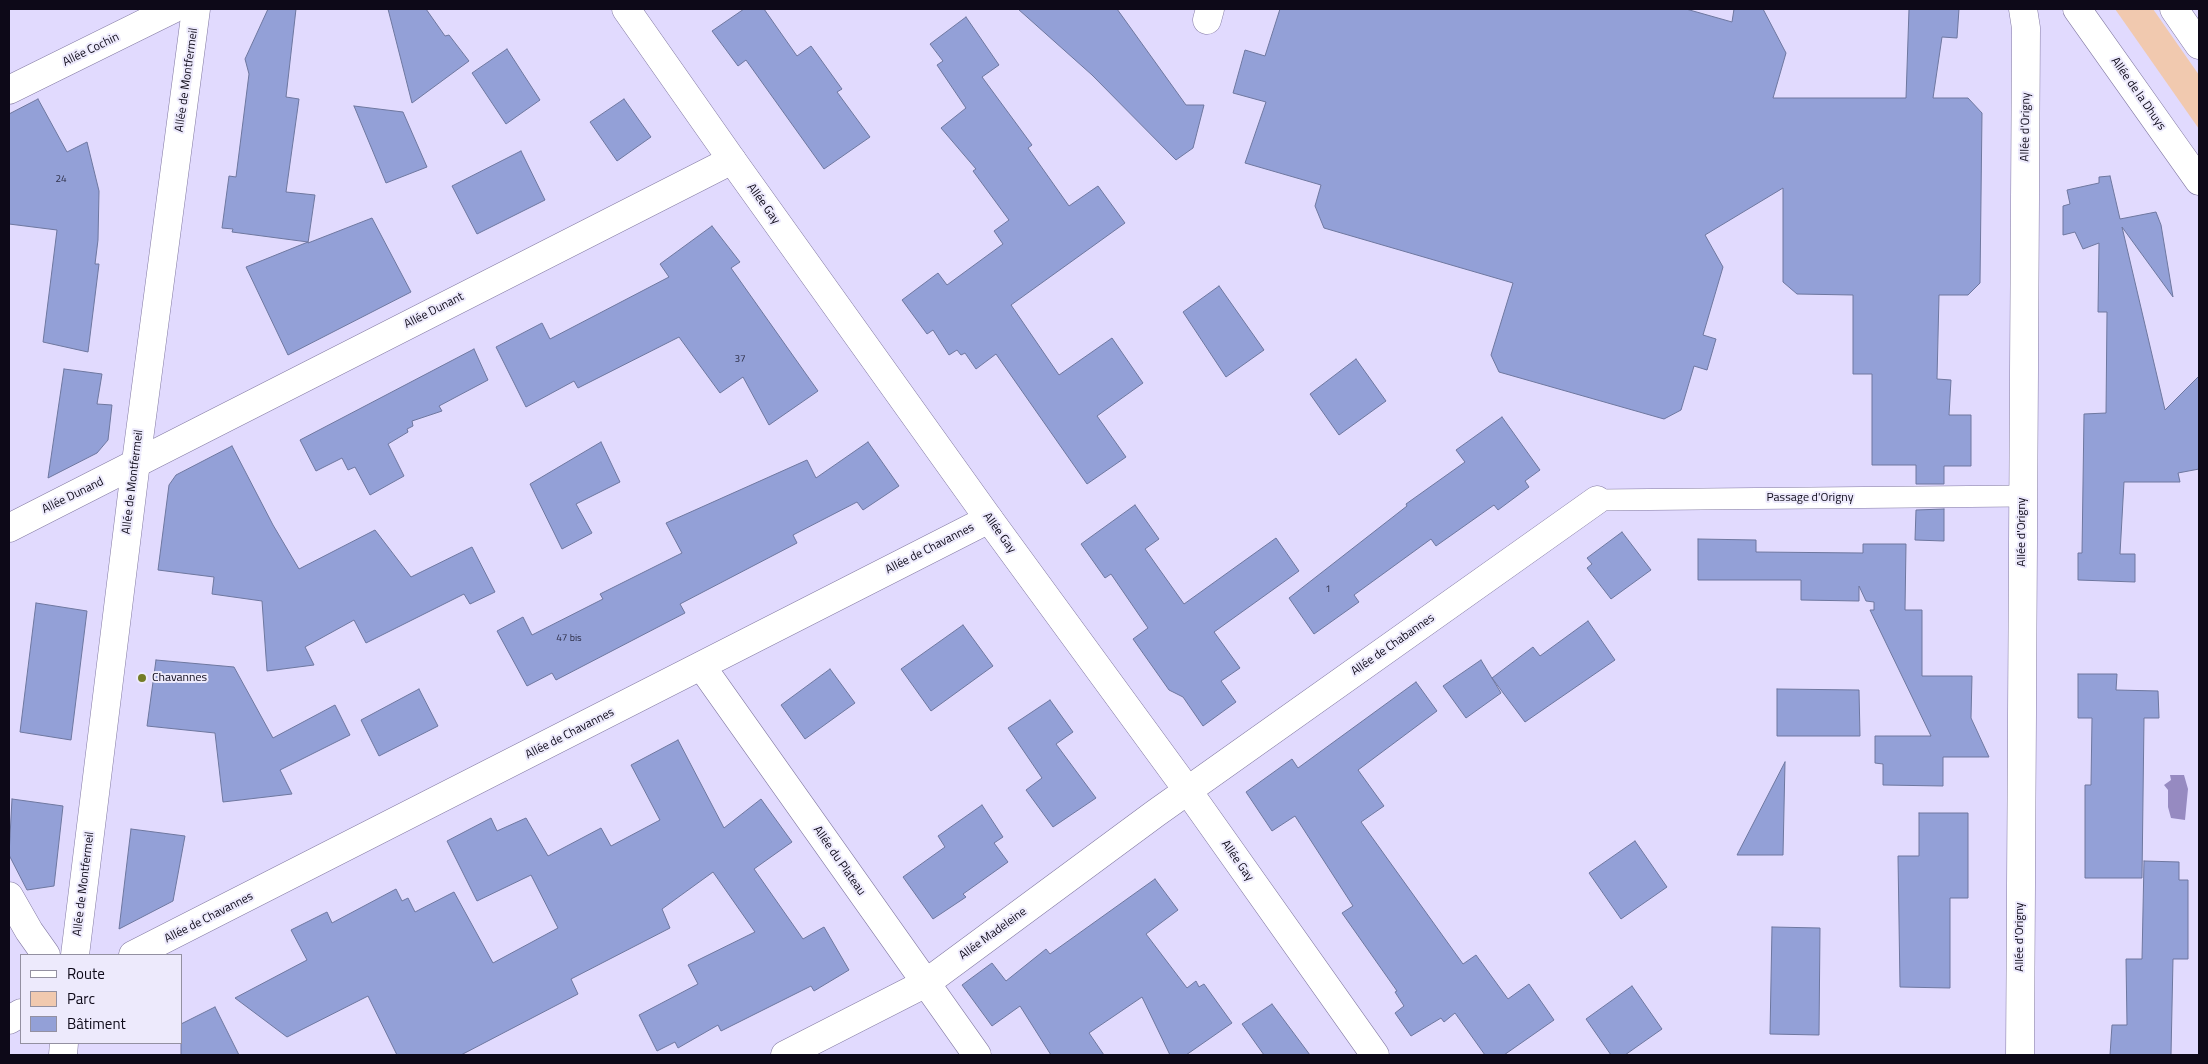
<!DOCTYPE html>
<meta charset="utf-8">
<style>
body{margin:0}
#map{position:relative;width:2208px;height:1064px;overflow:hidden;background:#e1dafe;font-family:"Titillium Web",sans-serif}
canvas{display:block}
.frame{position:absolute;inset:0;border:10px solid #0d0918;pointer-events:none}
.legend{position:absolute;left:20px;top:954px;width:162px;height:90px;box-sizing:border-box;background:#edeafc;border:1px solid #9390a1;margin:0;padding:6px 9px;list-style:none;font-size:15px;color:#0d0918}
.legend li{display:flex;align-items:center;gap:10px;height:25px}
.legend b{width:25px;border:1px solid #9390a1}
</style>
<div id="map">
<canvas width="2208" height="1064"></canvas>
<div class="frame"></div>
<ul class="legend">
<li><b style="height:6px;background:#fff"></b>Route</li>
<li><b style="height:14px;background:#f1c9af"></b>Parc</li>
<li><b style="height:14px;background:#93a0d7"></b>Bâtiment</li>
</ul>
</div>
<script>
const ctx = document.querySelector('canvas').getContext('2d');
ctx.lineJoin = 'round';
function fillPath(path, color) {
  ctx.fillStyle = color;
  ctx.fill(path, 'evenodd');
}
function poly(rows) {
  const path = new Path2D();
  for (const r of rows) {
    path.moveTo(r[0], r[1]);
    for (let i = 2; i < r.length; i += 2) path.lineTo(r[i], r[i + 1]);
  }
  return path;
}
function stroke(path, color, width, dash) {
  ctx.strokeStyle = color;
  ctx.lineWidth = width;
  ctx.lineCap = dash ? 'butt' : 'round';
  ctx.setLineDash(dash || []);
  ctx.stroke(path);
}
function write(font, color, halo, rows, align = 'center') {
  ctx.font = font + ' "Titillium Web",sans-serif';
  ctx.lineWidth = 4;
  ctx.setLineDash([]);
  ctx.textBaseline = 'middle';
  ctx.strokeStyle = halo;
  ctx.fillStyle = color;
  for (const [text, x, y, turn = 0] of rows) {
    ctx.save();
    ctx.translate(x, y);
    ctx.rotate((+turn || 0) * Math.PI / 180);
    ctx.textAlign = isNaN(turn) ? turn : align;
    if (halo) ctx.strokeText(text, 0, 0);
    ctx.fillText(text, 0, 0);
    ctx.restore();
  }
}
const green = poly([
 [2115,9,2153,9,2199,75,2199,129]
]);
const water = poly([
 [2170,775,2184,775,2188,789,2185,820,2171,818,2168,807,2168,790,2164,785,2171,780]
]);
const building = poly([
 [268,9,296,9,286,97,299,99,286,192,315,195,308,243,372,218,411,292,288,355,246,267,308,242,232,232,233,229,222,228,229,176,236,177,249,74,245,59,268,9],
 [388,9,426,9,445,36,449,35,469,61,412,103,388,9],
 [744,9,764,9,797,56,811,46,842,89,837,92,870,137,824,169,746,60,738,66,712,31,744,9],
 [1018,9,1117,9,1186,105,1204,105,1193,148,1176,160,1092,75,1018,9],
 [1280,9,1686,9,1732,22,1734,9,1763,9,1786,53,1773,98,1906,98,1909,9,1959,9,1957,38,1942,37,1933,98,1968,98,1982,113,1980,283,1968,295,1939,295,1937,379,1951,380,1949,415,1971,415,1971,466,1944,466,1944,484,1916,484,1916,465,1872,465,1872,374,1853,374,1853,295,1797,294,1783,282,1783,188,1705,235,1723,267,1703,335,1716,339,1707,370,1694,366,1681,410,1664,419,1499,372,1491,355,1513,283,1324,228,1315,206,1321,185,1245,163,1266,102,1233,93,1245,50,1265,56,1280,9],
 [966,17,999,65,982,77,1032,145,1028,148,1069,206,1098,186,1125,223,1011,305,1059,375,1112,338,1143,383,1097,416,1126,457,1087,484,996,354,976,369,965,353,961,355,957,350,949,355,933,330,927,334,902,300,938,273,947,285,1003,244,994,231,1009,220,973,171,976,169,941,128,966,108,937,65,943,61,930,44,966,17],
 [507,49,540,100,506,124,472,73,507,49],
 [38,99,67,152,87,142,99,191,98,240,95,264,99,264,88,352,43,342,57,230,9,224,9,114,38,99],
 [624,99,651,137,617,161,590,122,624,99],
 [354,106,403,112,427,167,386,183,354,106],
 [521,151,545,200,477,234,452,186,521,151],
 [2110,176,2120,219,2156,212,2161,225,2173,297,2122,227,2165,410,2199,376,2199,469,2178,473,2180,482,2124,482,2120,554,2135,554,2135,582,2078,580,2078,553,2082,553,2084,414,2106,413,2107,312,2098,312,2099,243,2083,249,2075,232,2063,235,2063,206,2070,204,2067,190,2099,183,2099,177,2110,176],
 [712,226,740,262,731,268,818,391,769,425,743,377,720,393,679,337,578,388,574,381,526,407,496,347,542,323,550,339,669,277,660,264,712,226],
 [1219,286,1264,350,1226,377,1183,312,1219,286],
 [474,349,488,380,439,406,442,411,412,421,413,426,407,429,408,432,388,444,404,476,370,495,355,467,348,470,342,458,316,471,300,440,474,349],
 [1356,359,1386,401,1339,435,1310,394,1356,359],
 [64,369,102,374,97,404,112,405,108,440,97,453,48,478,64,369],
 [1502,417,1540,470,1525,481,1529,487,1498,510,1494,505,1436,546,1431,539,1354,595,1359,602,1314,634,1289,598,1407,506,1406,504,1465,462,1456,450,1502,417],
 [601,442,620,482,576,504,592,533,562,549,530,484,601,442],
 [868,442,899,486,863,510,857,502,793,535,797,543,680,604,685,613,556,680,552,673,527,686,497,631,523,617,532,635,603,599,600,594,682,553,666,523,807,460,816,478,868,442],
 [232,446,273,525,299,569,375,530,411,577,472,547,495,592,470,604,464,594,366,643,354,620,305,647,314,665,267,671,262,601,212,594,214,577,158,570,169,485,176,475,232,446],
 [1135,505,1159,539,1145,549,1184,604,1276,538,1299,571,1214,632,1240,668,1221,681,1236,702,1203,726,1183,697,1169,690,1133,639,1148,628,1111,574,1105,578,1081,544,1135,505],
 [1944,509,1944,541,1915,540,1916,510,1944,509],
 [1622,532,1651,570,1611,599,1587,568,1592,564,1587,558,1622,532],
 [1698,539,1756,540,1756,552,1863,553,1863,544,1906,544,1905,610,1922,610,1922,676,1972,676,1971,718,1989,757,1943,757,1943,786,1883,785,1883,764,1875,763,1875,736,1931,736,1870,610,1874,610,1874,602,1866,601,1859,586,1859,601,1801,600,1801,580,1698,580,1698,539],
 [36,603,87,611,71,740,20,732,36,603],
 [1588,621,1615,660,1525,722,1492,678,1533,647,1540,656,1588,621],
 [963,625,993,666,931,711,901,669,963,625],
 [156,660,234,667,273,738,335,705,350,735,280,770,292,794,223,802,215,733,147,726,156,660],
 [1481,660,1501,693,1466,718,1443,686,1481,660],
 [830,669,855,703,805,739,781,705,830,669],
 [2078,674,2117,674,2116,690,2158,691,2159,718,2144,718,2142,878,2085,878,2085,785,2091,785,2092,718,2078,718,2078,674],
 [1416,682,1437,711,1358,770,1384,806,1361,822,1463,964,1476,955,1508,999,1529,984,1554,1020,1504,1055,1485,1055,1455,1013,1444,1022,1441,1018,1411,1036,1395,1013,1404,1006,1395,992,1397,991,1342,913,1353,906,1295,816,1272,831,1246,792,1292,759,1298,768,1416,682],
 [419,689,438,726,379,756,361,720,419,689],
 [1777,689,1859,690,1860,736,1777,736,1777,689],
 [1050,700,1073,732,1056,744,1096,798,1053,827,1026,790,1042,778,1008,728,1050,700],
 [678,740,724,828,761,799,792,842,754,869,803,939,824,927,849,970,814,991,811,986,721,1031,718,1025,678,1048,675,1042,657,1051,639,1015,698,984,688,965,755,932,713,872,662,909,670,928,571,979,578,994,461,1055,397,1055,368,996,287,1037,235,998,307,960,291,930,327,912,332,923,396,889,402,901,408,898,415,912,454,892,493,963,558,928,531,875,477,901,447,841,491,818,497,831,526,818,548,856,601,828,611,846,660,820,631,765,678,740],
 [1785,762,1783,855,1737,855,1785,762],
 [12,799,63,806,54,886,27,890,9,855,12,799],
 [982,805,1003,837,994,843,1008,862,963,894,966,897,933,919,903,877,945,847,938,836,982,805],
 [1919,813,1968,813,1968,898,1950,898,1950,988,1900,987,1898,856,1919,856,1919,813],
 [131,829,185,836,173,901,119,929,131,829],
 [1635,841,1667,887,1621,919,1589,873,1635,841],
 [2144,861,2179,862,2179,880,2188,880,2188,959,2173,959,2171,1055,2110,1055,2112,1025,2127,1025,2126,959,2142,959,2144,861],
 [1155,879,1178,910,1146,934,1187,988,1196,981,1199,987,1204,984,1232,1023,1186,1055,1170,1055,1142,997,1089,1033,1104,1055,1051,1055,1020,1006,992,1026,962,985,992,963,1006,981,1046,949,1050,954,1155,879],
 [1772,927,1820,928,1819,1035,1770,1034,1772,927],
 [1632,986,1662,1029,1625,1055,1611,1055,1586,1019,1632,986],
 [1272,1004,1310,1055,1264,1055,1242,1024,1272,1004],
 [215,1007,239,1055,181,1055,181,1024,215,1007]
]);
const service = poly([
 [1597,500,2022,496]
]);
const minor = poly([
 [2077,9,2199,181],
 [2174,9,2199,45],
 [1207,20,1210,9],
 [9,90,173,9],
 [9,528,732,160],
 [702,667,977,1055],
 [9,896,29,931,46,955],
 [133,955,989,519],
 [9,1020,21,1013],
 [785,1055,926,983,1156,813,1597,500],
 [2020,1055,2026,28,2023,9]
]);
const tertiary = poly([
 [626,9,732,160,989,519,1188,791,1375,1055]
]);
const secondary = poly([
 [75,955,136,462,196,9],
 [63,1055,64,1043]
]);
const markers = [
 [142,678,5,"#747c26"]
];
const numberNames = [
 ["24",61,180],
 ["37",740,360],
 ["1",1328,590],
 ["47 bis",569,639]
];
const streetNames = [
 ["Allée Cochin",91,50,-26],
 ["Allée de Montfermeil",187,80,-82],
 ["Allée de la Dhuys",2138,94,55],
 ["Allée d'Origny",2026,127,-89],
 ["Allée Gay",763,204,54],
 ["Allée Dunant",434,311,-27],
 ["Allée de Montfermeil",133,482,-83],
 ["Allée Dunand",73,496,-26],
 ["Passage d'Origny",1810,498],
 ["Allée d'Origny",2022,532,-90],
 ["Allée Gay",999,533,54],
 ["Allée de Chavannes",930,549,-27],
 ["Allée de Chabannes",1393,645,-35],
 ["Allée de Chavannes",570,734,-27],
 ["Allée du Plateau",839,861,55],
 ["Allée Gay",1237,861,55],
 ["Allée de Montfermeil",84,884,-83],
 ["Allée de Chavannes",209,918,-27],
 ["Allée Madeleine",993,934,-36],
 ["Allée d'Origny",2020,937,-90]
];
const poiNames = [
 ["Chavannes",152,678]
];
fillPath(green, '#f1c9af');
fillPath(water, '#968ac1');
fillPath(building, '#93a0d7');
stroke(building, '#6e779f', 1);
stroke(service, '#8279a2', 22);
stroke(minor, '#8279a2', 29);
stroke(tertiary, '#8279a2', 29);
stroke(secondary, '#8279a2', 29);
stroke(service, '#fff', 21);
stroke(minor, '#fff', 28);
stroke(tertiary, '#fff', 28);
stroke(secondary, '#fff', 28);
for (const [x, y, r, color] of markers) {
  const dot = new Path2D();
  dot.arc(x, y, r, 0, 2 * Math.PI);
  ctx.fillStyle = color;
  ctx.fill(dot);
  stroke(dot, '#edeafc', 2);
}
write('10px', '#2e2f48', null, numberNames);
write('12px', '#0d0918', '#edeafc', streetNames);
write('12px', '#0d0918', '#edeafc', poiNames, 'left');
</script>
